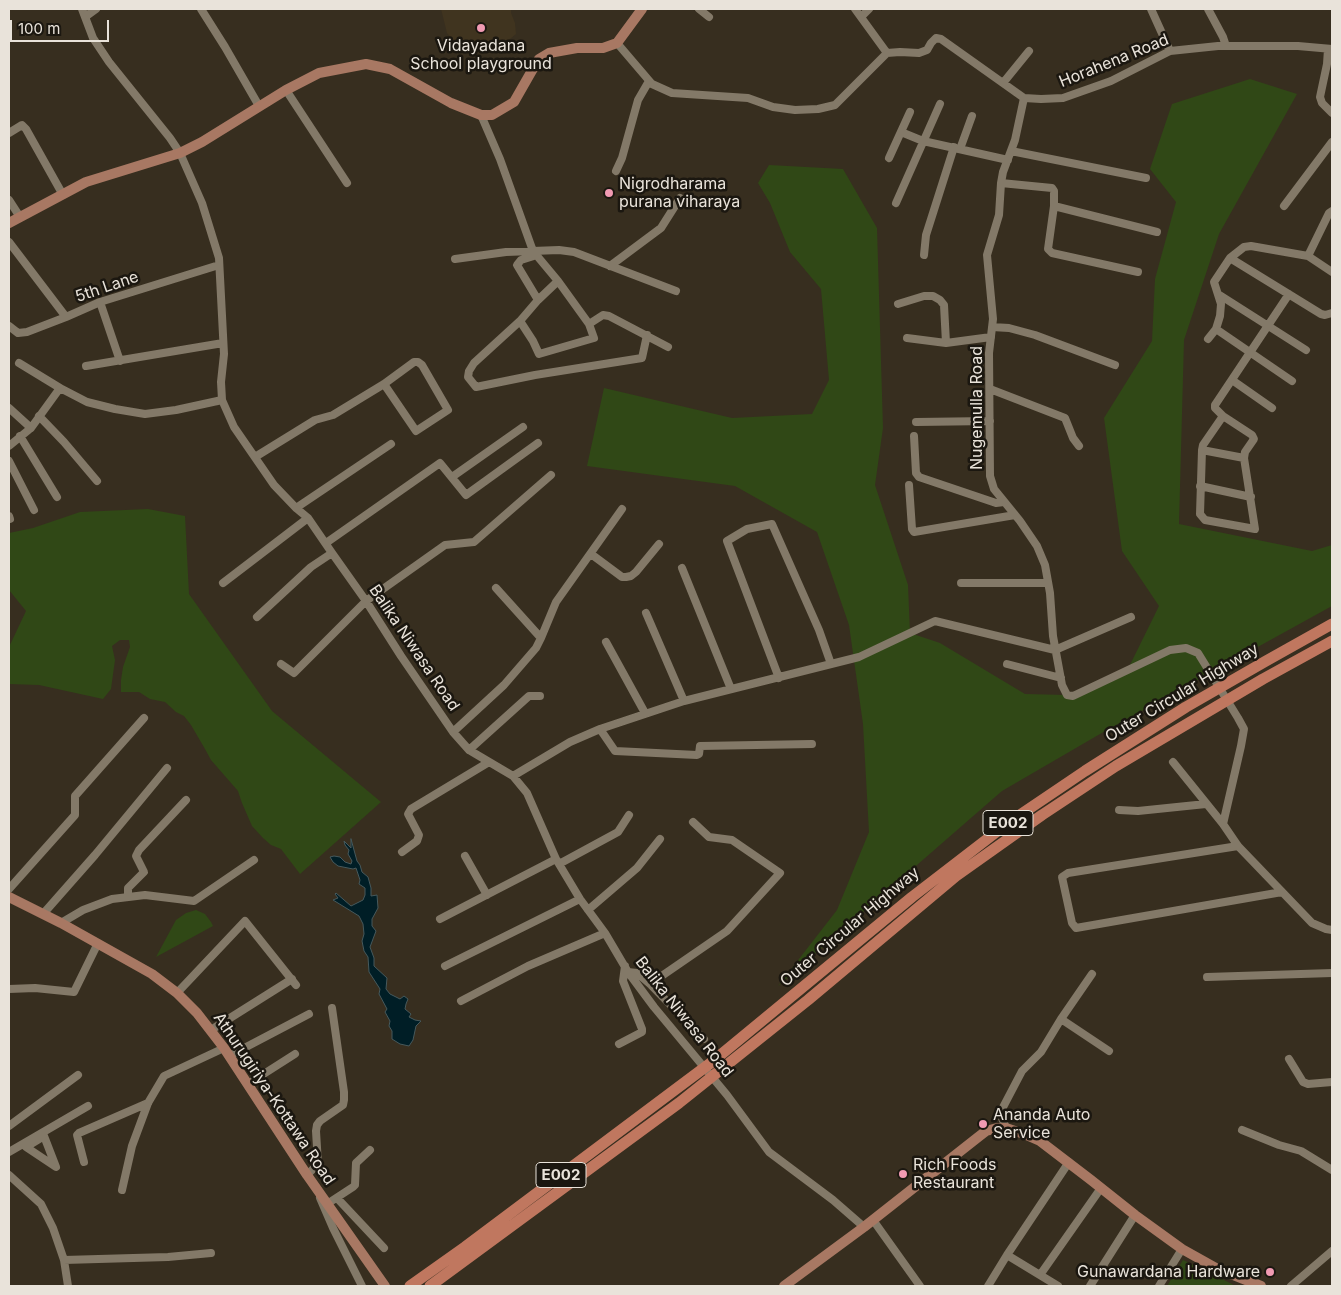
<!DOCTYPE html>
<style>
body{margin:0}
#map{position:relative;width:1341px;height:1295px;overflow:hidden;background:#372e1f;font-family:Inter,sans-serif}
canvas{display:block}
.frame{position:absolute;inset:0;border:10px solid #e9e3da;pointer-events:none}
.scale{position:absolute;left:10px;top:20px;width:99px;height:22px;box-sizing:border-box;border:2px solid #e9e3da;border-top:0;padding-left:6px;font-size:15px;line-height:18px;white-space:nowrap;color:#e9e3da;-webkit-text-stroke:4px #1b1710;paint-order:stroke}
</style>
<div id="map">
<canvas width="1341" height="1295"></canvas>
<div class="frame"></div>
<div class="scale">100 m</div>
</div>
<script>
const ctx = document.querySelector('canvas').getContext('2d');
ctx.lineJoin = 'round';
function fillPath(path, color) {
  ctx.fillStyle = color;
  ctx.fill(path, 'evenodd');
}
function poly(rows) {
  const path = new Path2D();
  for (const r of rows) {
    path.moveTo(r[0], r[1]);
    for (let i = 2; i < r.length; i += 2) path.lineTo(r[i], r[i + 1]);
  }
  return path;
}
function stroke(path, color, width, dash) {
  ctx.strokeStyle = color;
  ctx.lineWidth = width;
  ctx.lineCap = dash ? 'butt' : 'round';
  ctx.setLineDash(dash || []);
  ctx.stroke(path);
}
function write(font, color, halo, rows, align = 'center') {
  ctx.font = font + ' Inter,sans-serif';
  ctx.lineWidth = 5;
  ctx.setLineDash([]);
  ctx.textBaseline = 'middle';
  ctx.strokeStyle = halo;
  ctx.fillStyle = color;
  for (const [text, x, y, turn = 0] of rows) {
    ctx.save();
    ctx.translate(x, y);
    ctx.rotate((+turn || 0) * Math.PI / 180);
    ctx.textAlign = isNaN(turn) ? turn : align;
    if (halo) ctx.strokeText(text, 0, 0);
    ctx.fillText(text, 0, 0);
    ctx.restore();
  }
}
const built = poly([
 [441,9,511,9,511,13,515,23,516,34,505,43,485,50,468,53,459,48,447,33]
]);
const green = poly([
 [1250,79,1297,94,1219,234,1184,340,1179,524,1312,551,1332,545,1332,606,1100,734,1002,791,778,986,837,910,869,832,863,724,849,625,817,532,735,486,587,466,604,388,732,418,812,414,829,380,821,289,790,252,770,203,758,183,769,165,843,169,877,228,883,428,875,485,908,585,910,633,940,643,1025,694,1067,695,1126,673,1159,606,1122,551,1104,418,1152,341,1155,279,1176,202,1150,169,1172,104],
 [148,509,185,516,189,594,272,711,381,802,300,874,281,849,271,845,263,838,252,826,242,803,238,791,211,760,205,749,191,725,184,716,176,712,165,702,150,699,139,692,121,692,121,680,123,667,130,647,129,640,120,640,112,646,115,660,111,689,103,699,39,685,9,684,9,647,26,611,9,590,9,533,33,528,80,512],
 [196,910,205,914,211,922,213,926,156,957,176,920,186,913],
 [1183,1260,1232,1284,1234,1286,1167,1286]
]);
const water = poly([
 [351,839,357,861,360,865,362,872,368,877,371,888,371,896,377,895,378,908,372,919,372,926,376,931,370,947,374,958,374,966,387,978,386,989,390,994,400,999,404,996,408,999,406,1004,405,1009,411,1014,409,1017,415,1020,421,1021,416,1026,413,1040,409,1046,400,1044,392,1039,392,1031,389,1026,390,1021,385,1012,387,1009,379,994,380,989,369,972,368,957,364,951,362,941,364,934,363,924,359,916,333,900,338,898,335,894,336,893,351,906,363,900,365,895,365,888,359,884,360,880,356,868,353,869,338,866,333,862,330,857,334,856,340,857,345,862,351,864,352,861,348,854,349,850,345,845,344,841,351,848,351,839]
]);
const minor = poly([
 [82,9,93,38,109,62,170,138,180,153,202,203,219,258,224,354,221,382,222,400,234,427,274,485,296,508,308,518,332,553,366,601,401,656,453,732,469,750,513,776,527,793,556,859,580,899,605,933,628,972,654,1007,727,1095,769,1152,833,1200,864,1227],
 [201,9,225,47,259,106],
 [699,9,709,17],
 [855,9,887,53],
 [1151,9,1170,51],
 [1208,9,1223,37,1226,46],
 [85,17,96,9],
 [861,17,869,9],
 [617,43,652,84,672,93,748,98,773,107,795,110,818,109,835,105,887,53,900,52,919,53,927,50,931,43,936,38,941,39,1024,98,1041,99,1063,98,1111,81,1170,51,1218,46,1298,46,1332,49],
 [1328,49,1327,64,1320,97,1322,103,1332,113],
 [1003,83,1029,51],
 [286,90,347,183],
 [1024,98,1015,140,1003,172,1001,183,999,215,987,255,993,319,989,353,990,476,994,489,1020,521,1037,546,1045,565,1050,593,1053,636,1062,685,1067,695,1073,696,1170,650,1186,648,1198,653,1238,718,1244,729,1241,746,1223,824,1238,846,1312,923,1326,929,1332,930],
 [481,115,500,159,533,251,558,281,589,324,594,338,539,354,533,341,520,321,538,300,558,281],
 [901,132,923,141,1008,160],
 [9,133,22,125,26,129,63,195],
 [960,149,972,116],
 [1011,151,1146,178],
 [889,158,910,112],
 [616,171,622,158,638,100,649,81],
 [1001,183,1052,188,1054,191,1054,206,1048,249,1052,253,1138,272],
 [9,200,20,217],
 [896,203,940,104],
 [1054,206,1157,232],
 [1284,206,1332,142],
 [9,242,66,317,100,302,219,265],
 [537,255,521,260,517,265,538,300],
 [924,255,926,235,954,147],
 [1308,256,1329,213,1332,211],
 [1230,258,1321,314,1325,315,1332,313],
 [455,259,506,252,559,250,574,252,676,291],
 [610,266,661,228,680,198],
 [1218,294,1306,350],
 [100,302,120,361],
 [898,304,924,296,933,296,940,300,944,305,946,343],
 [520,321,474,363,469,371,468,377,476,387,535,375,642,358,647,335],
 [589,324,603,315,609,316,668,347],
 [9,326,18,333,27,332,66,317],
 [992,327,1009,328,1035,335,1115,365],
 [1216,329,1292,381],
 [907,338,946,343,991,337],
 [1208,339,1216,329,1220,316,1221,304,1214,282,1230,258,1244,247,1251,246,1308,256,1332,272],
 [19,363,60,388],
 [86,366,223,343],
 [1232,380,1272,408],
 [990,389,1065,418,1073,438,1079,446],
 [9,408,31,428],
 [39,416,64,442,97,481],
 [1223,416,1203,445,1202,450,1200,514,1205,520,1255,529,1244,458,1245,452,1254,439,1252,435,1223,416,1215,408,1215,405,1289,294],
 [916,422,990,421],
 [20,436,57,497],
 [914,436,916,473,919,477,996,503,1004,502],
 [9,446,31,428,60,388,87,402,115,409,145,414,176,410,222,400],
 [1202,450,1244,458],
 [255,457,315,420,333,415,384,384,414,362,418,362,422,365,448,410,416,431,384,384],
 [9,461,34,510],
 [452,477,523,427],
 [909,485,912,529,914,532,1015,515],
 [1200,486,1251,497],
 [296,508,391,444],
 [9,516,10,519],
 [326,543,440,463,466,495,538,443],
 [591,554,622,577,626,577,631,576,636,572,659,544],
 [682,568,731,689],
 [223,583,308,518],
 [961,583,1048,583],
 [646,613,684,701],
 [257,617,311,567,332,553],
 [541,638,556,602,622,509],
 [606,642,645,713],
 [281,664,294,673,366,601,445,545,474,542,551,475],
 [1007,664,1061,678],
 [779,678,727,541,747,529,772,524,819,630,831,664],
 [600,729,615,751,697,755,699,754,700,746,812,744],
 [453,732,504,685,536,648,541,638,496,588],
 [469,750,529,696,540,696],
 [1173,762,1223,824],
 [513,776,570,742,600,729,684,701,859,657,935,621,1055,650,1131,617],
 [1119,810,1138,811,1206,804],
 [1238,846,1068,873,1062,877,1072,923,1076,928,1282,892],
 [402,852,417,841,419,835,408,814,411,809,489,762],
 [465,856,487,895],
 [559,864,618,832,629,815],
 [9,889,75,815,75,796,144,718],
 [128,897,128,888,144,872,136,856,139,850,186,800],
 [588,910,637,868,660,839],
 [43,914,95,855,167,768],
 [440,919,556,859],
 [61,923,83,910,112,899,145,895,194,901,254,860],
 [445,966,580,899],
 [628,972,637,973,650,984,704,1039],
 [1207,977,1332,973],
 [650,984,727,931,780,873,732,840,709,837,693,822],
 [9,989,35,988,74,992,98,943],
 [177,993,245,921,296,985],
 [461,1001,528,966,605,933],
 [1061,1019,1109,1051],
 [211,1030,292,979],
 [619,1044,642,1032,642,1029,623,981,625,966],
 [229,1056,309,1014],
 [1289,1059,1303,1082,1308,1084,1332,1082],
 [248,1084,295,1054],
 [9,1126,78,1075],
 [1006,1128,1000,1113,1022,1071,1041,1052,1061,1019,1092,974],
 [1242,1130,1279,1145,1301,1151,1332,1170],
 [44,1136,56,1167,26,1147,44,1136],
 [9,1152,88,1106],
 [84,1162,77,1135,79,1133,148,1103],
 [9,1175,41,1204,53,1228,64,1260,68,1286],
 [307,1175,318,1164,316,1131,317,1125,320,1121,343,1105,344,1100,344,1092,332,1008],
 [122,1190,132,1146,148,1103,164,1076,224,1048],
 [320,1198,333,1228,362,1286],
 [337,1198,384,1248],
 [327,1204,353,1187,355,1185,356,1163,370,1150],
 [873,1220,920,1286],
 [1007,1255,1058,1286],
 [64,1260,168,1257,211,1253],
 [1040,1275,1101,1188],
 [988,1286,1007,1255,1069,1162],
 [1090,1286,1135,1215],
 [1159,1286,1182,1249],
 [1291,1286,1332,1251]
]);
const major = poly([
 [9,223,86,182,180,153,202,142,286,90,319,73,366,64,390,69,451,103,481,115,492,115,514,102,534,67,539,59,549,53,577,48,603,48,617,43,642,9],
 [9,897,61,923,152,974,177,993,197,1013,224,1048,307,1175,385,1286],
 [784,1286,864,1227,977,1138,986,1131,997,1128,1006,1128,1024,1134,1040,1141,1091,1180,1135,1215,1182,1249,1216,1268,1261,1286]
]);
const highway = poly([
 [410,1286,465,1247,712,1062,912,897,1008,823,1085,771,1186,707,1266,661,1332,624],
 [430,1286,679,1103,808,1000,956,876,1042,815,1116,766,1263,679,1332,641]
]);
const markers = [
 [481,28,5,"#f19ab2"],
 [609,193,5,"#f19ab2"],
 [983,1124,5,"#f19ab2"],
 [903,1174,5,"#f19ab2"],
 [1270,1272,5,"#f19ab2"]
];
const shields = [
 [1008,823,50],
 [561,1175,50]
];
const shieldNames = [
 ["E002",1008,823],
 ["E002",561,1175]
];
const poiNames = [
 ["Vidayadana",481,46,"center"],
 ["School playground",481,64,"center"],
 ["Nigrodharama",619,184],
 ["purana viharaya",619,202],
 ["Ananda Auto",993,1115],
 ["Service",993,1133],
 ["Rich Foods",913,1165],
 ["Restaurant",913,1183],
 ["Gunawardana Hardware",1260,1272,"right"]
];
const streetNames = [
 ["Horahena Road",1114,61,-22],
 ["5th Lane",107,287,-19],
 ["Nugemulla Road",977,408,-90],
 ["Balika Niwasa Road",414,648,56],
 ["Outer Circular Highway",1182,693,-31],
 ["Outer Circular Highway",850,927,-40],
 ["Balika Niwasa Road",684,1017,52],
 ["Athurugiriya-Kottawa Road",274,1099,56]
];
fillPath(built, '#40341f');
fillPath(green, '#304816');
fillPath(water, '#001e26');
stroke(water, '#46595c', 1);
stroke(minor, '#837968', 8);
stroke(major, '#a87863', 10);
stroke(highway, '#c0775f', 11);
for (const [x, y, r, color] of markers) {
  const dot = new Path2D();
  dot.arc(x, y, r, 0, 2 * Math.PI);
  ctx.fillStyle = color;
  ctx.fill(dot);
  stroke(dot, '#1b1710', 2);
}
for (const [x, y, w] of shields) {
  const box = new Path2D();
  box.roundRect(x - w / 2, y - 12.5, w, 25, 4);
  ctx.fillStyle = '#1b1710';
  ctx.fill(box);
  stroke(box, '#e9e3da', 1);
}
write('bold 15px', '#e9e3da', null, shieldNames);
write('16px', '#e9e3da', '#1b1710', poiNames, 'left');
write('16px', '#e9e3da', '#1b1710', streetNames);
</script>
